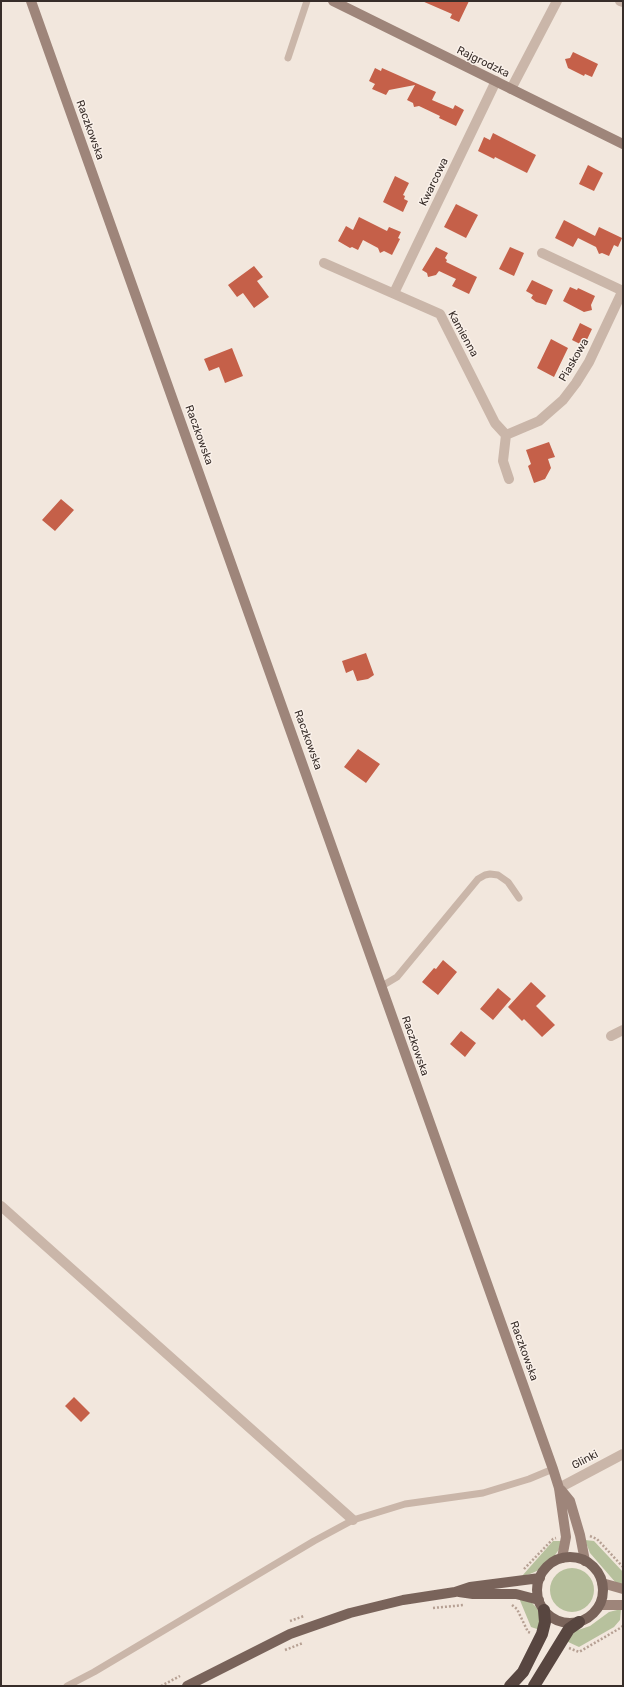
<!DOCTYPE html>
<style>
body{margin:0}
#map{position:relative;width:624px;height:1687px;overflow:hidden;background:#f2e7dd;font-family:Rubik,sans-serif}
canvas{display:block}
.frame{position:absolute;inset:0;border:2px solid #372d29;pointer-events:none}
</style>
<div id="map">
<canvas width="624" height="1687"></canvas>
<div class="frame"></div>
</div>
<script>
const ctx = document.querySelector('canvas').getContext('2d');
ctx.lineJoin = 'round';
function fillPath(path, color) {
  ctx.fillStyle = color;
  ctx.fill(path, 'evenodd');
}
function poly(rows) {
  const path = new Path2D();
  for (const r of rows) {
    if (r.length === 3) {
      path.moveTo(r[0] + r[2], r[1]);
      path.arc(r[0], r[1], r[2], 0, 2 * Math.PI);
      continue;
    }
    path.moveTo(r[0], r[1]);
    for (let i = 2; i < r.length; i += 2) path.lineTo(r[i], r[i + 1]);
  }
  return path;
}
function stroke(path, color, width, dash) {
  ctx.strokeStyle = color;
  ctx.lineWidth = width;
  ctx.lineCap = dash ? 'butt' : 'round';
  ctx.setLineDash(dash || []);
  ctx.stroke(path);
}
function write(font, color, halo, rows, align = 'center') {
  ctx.font = font + ' Rubik,sans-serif';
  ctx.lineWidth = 3;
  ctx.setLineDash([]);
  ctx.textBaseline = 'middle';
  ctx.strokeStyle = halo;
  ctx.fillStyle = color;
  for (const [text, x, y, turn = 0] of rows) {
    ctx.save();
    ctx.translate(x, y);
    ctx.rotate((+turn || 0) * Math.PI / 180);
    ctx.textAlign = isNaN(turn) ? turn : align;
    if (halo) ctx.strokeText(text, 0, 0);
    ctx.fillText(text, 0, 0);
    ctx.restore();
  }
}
const green = poly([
 [585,1540,594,1541,623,1572,623,1585,616,1583,590,1553],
 [553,1541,562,1541,560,1548,555,1555,539,1570,530,1574,522,1576],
 [572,1590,22],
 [519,1598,532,1603,536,1607,539,1612,540,1630,531,1627],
 [621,1609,620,1620,614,1627,579,1647,566,1641,575,1631,590,1626,609,1612]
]);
const building = poly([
 [422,1,469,1,459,22,450,18,452,14],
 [573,52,598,64,592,77,585,74,584,76,568,68,565,59,570,58],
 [375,68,381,71,382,68,436,92,432,100,453,109,455,105,464,110,456,126,439,118,440,116,419,106,414,107,413,103,407,100,415,85,389,90,386,95,372,89,375,84,369,81],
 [493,133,536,155,527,173,495,157,494,159,478,151,484,137,490,140],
 [588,165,603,173,594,191,579,184],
 [395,176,409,183,403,195,405,196,404,199,408,201,403,212,383,202],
 [456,204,478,215,466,238,444,227],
 [359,217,387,231,389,227,401,232,398,238,400,239,392,255,384,251,380,253,378,248,363,240,358,250,352,247,350,248,338,241,346,226,353,230],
 [564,220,595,236,599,227,622,238,618,247,614,245,609,256,602,253,599,254,596,247,578,238,573,247,555,238],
 [436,247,448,253,445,258,447,260,446,262,477,277,469,294,452,286,456,279,439,271,436,275,428,277,427,273,422,270],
 [510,247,524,253,514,276,499,269],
 [254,266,263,277,257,281,269,297,254,308,243,293,237,297,228,285],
 [532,280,553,290,546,305,536,302,531,298,533,295,526,291],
 [570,287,577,290,578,288,595,296,591,305,592,310,584,312,563,301],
 [580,323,592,329,584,346,572,340],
 [551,339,568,348,554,377,537,368],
 [232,348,243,376,225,383,219,367,209,371,204,359],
 [549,442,555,457,548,459,551,468,545,479,534,483,528,466,531,464,526,450],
 [61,499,74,510,55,531,42,520],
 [366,653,374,675,368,679,357,681,353,670,346,673,342,661],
 [358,749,380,764,366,783,344,767],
 [443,960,457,972,438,995,422,982,434,968,436,969],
 [531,982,546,996,536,1006,555,1025,542,1037,524,1019,522,1021,508,1007],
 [498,988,511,999,493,1020,480,1009],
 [461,1031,476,1043,465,1057,450,1044],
 [74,1397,90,1413,81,1422,65,1406]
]);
const path = poly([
 [590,1536,597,1539,623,1567],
 [524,1569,553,1539,556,1538],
 [512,1605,517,1609,528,1632,531,1633],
 [433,1608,464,1605],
 [290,1621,304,1616],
 [569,1648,579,1652,622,1627,623,1624],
 [285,1650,303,1643],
 [161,1686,180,1676]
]);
const lane = poly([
 [288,58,307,1],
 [382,986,397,977,478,879,485,875,490,874,498,875,508,882,519,898],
 [67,1686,94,1672,314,1541,353,1520,405,1504,483,1493,529,1479,553,1469]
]);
const street = poly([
 [620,1,623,2],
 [511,89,557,1],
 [542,253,623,291],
 [324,263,440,314,495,423,506,435,503,461,509,479],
 [394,293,496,81],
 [506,435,539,421,563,400,576,383,589,362,623,290],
 [611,1036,623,1030],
 [1,1206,353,1520],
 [559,1488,623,1454]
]);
const secondary = poly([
 [31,1,553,1469,559,1488,566,1537,562,1558],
 [333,1,623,144],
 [561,1490,570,1501,580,1535,585,1561],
 [602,1583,623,1589],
 [600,1605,623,1605]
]);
const primary = poly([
 [570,1590,33],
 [459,1592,473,1594,516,1594,539,1600],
 [187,1686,290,1634,350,1613,403,1600,455,1592,470,1587,540,1578]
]);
const highway = poly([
 [510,1686,523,1672,542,1634,545,1622,544,1610],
 [534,1686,569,1629,579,1622]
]);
const streetNames = [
 ["Rajgrodzka",483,62,26],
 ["Raczkowska",90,130,70],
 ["Kwarcowa",434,182,-64],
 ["Kamienna",463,334,61],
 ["Piaskowa",574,360,-60],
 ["Raczkowska",199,435,70],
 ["Raczkowska",308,740,70],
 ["Raczkowska",415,1046,71],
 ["Raczkowska",524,1351,70],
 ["Glinki",585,1460,-28]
];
fillPath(green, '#b7c19d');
fillPath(building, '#c56049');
stroke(path, '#b6a093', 2.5, [2, 2]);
stroke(lane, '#cab6a9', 7);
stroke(street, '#cab6a9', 10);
stroke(secondary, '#9e857a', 10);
stroke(primary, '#79635a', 10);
stroke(highway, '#584640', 12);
write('11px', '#372d29', '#faf1ea', streetNames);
</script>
